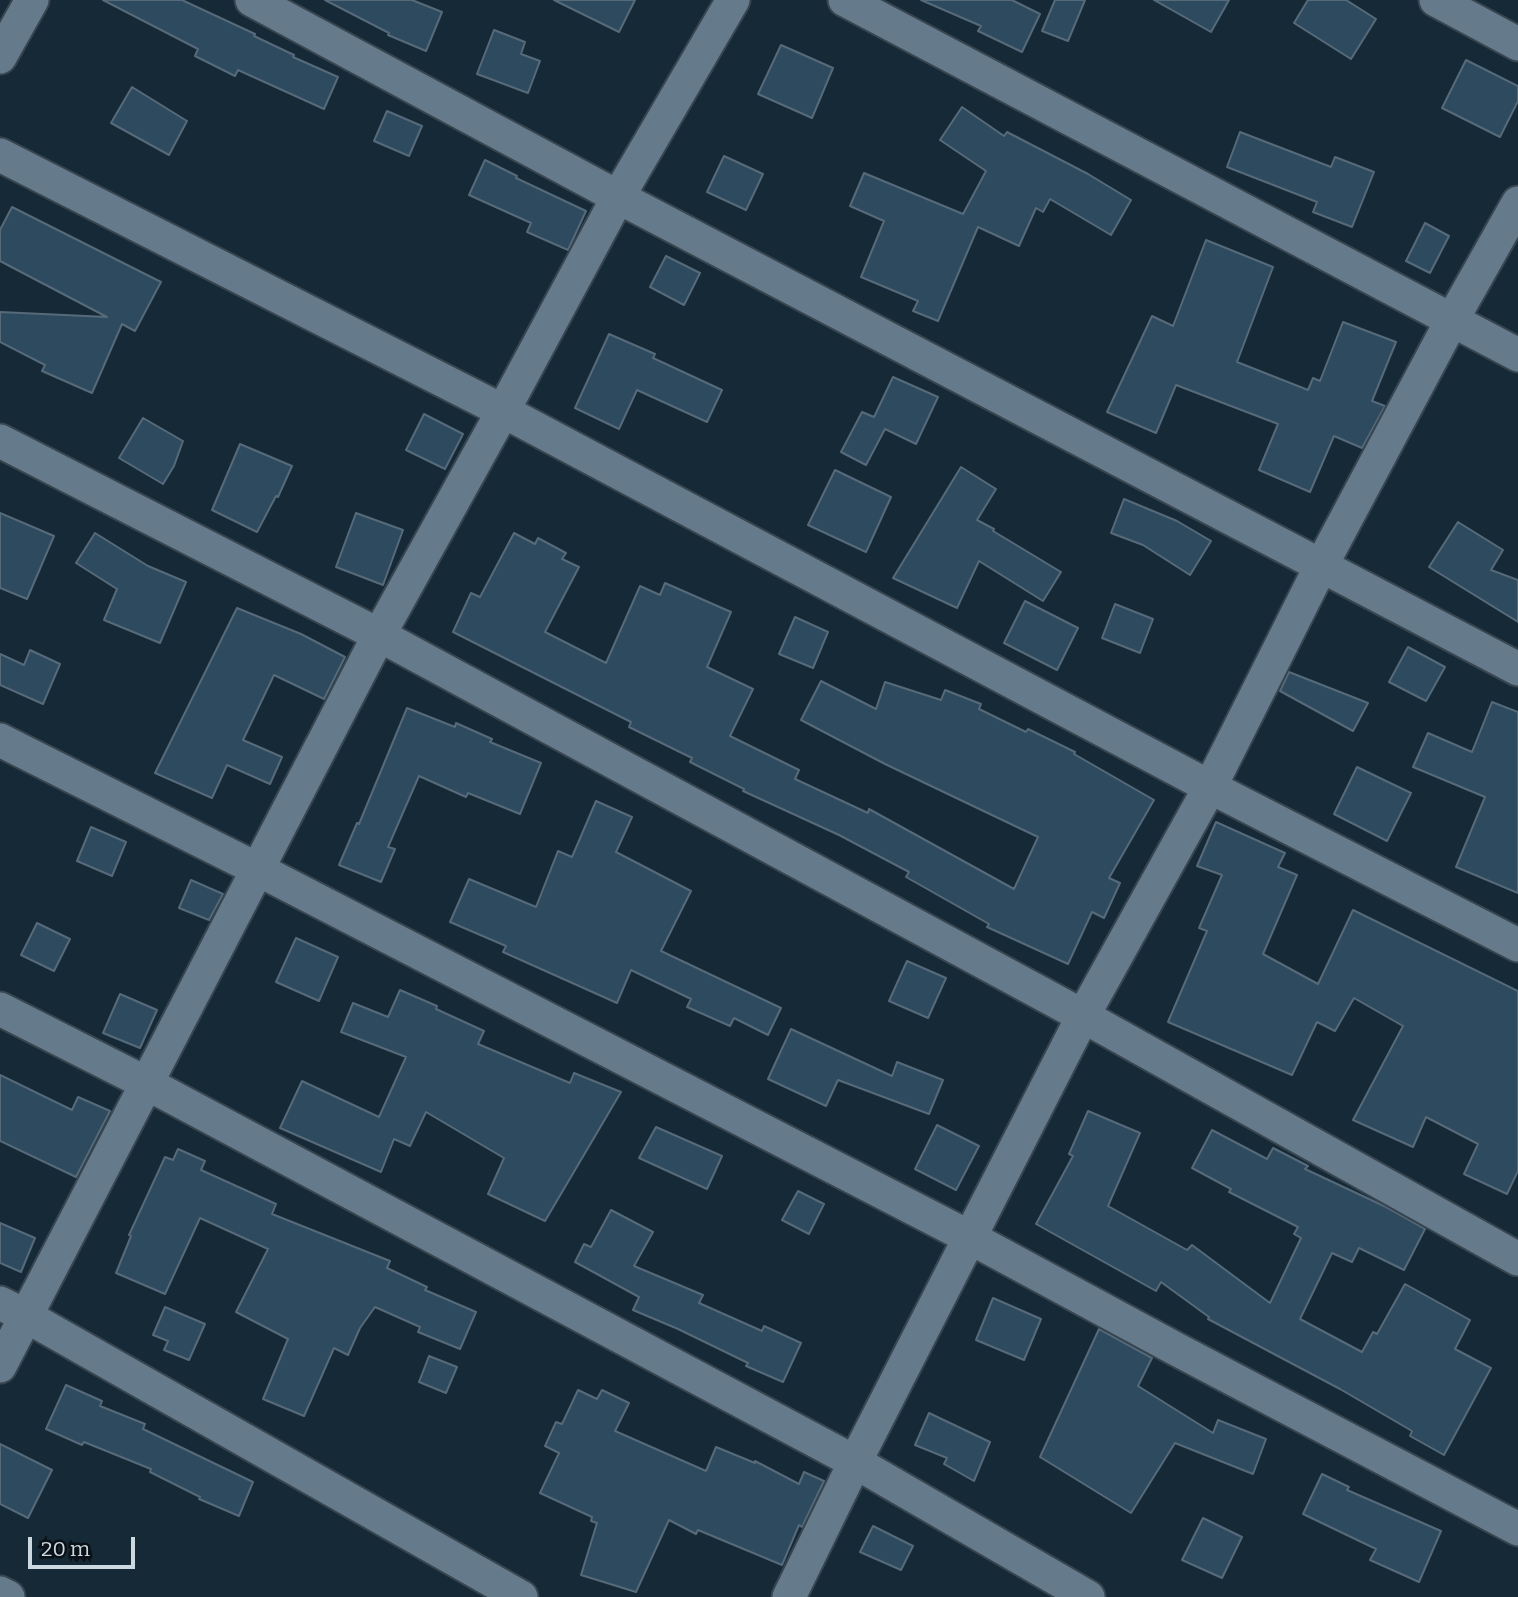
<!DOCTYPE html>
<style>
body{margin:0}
#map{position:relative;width:1518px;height:1597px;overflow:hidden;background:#162936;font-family:Bitter,serif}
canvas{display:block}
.scale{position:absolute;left:28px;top:1537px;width:107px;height:32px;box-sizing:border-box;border:4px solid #cdd9e1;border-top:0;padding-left:9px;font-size:21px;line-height:24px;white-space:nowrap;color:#cdd9e1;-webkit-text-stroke:5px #091016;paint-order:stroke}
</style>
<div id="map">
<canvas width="1518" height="1597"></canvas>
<div class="scale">20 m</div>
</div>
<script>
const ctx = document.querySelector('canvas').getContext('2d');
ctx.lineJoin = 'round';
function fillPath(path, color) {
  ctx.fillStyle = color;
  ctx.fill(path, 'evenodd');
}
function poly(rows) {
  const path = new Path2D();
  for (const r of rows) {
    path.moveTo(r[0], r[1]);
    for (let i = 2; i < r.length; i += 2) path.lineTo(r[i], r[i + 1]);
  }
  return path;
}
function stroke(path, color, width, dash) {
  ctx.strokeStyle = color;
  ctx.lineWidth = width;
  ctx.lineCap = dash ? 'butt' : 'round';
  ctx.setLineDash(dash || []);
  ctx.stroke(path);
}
const building = poly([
 [103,0,182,0,255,34,254,36,294,55,293,57,338,77,324,109,238,70,235,76,195,56,198,49,103,0],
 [325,0,412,0,442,12,426,51,388,35,389,33,325,0],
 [554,0,635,0,619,32,554,0],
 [921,0,1012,0,1040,14,1022,52,978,31,981,26,921,0],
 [1055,0,1085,0,1068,41,1042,31,1055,0],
 [1154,0,1229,0,1211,32,1154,0],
 [1308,0,1346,0,1376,19,1351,59,1294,23,1308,0],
 [494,30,525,42,521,54,540,61,528,93,477,74,494,30],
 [781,45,833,68,812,118,758,94,781,45],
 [1466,60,1518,86,1518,101,1500,137,1442,108,1466,60],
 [132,87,187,121,169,155,111,123,132,87],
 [962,107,1004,136,1007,132,1088,174,1131,200,1111,235,1050,199,1043,212,1036,208,1019,246,978,227,938,321,913,311,918,301,861,277,884,221,850,206,864,173,963,214,986,171,940,140,962,107],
 [387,111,422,126,409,156,374,141,387,111],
 [1240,132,1331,167,1335,157,1374,172,1352,227,1313,212,1317,202,1227,167,1240,132],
 [724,156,763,174,746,210,707,192,724,156],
 [485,160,517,176,516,178,586,211,568,250,527,232,531,223,469,195,485,160],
 [12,207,161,282,135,331,122,324,92,393,42,371,45,365,0,342,0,312,107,317,0,261,0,230,12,207],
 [1425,223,1449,236,1430,273,1406,261,1425,223],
 [1206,240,1273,267,1237,362,1308,390,1313,378,1320,381,1343,322,1396,342,1372,401,1385,406,1362,448,1334,436,1310,492,1259,470,1278,424,1176,385,1156,433,1107,412,1152,316,1173,326,1206,240],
 [666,256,700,273,684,305,650,287,666,256],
 [609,334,655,354,653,358,722,390,707,422,637,390,619,429,575,408,609,334],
 [893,377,938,397,916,444,885,429,866,465,841,452,862,412,874,417,893,377],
 [424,414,463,434,445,469,406,450,424,414],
 [143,418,183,441,174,466,163,484,119,458,143,418],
 [240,444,292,466,278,497,276,496,257,532,212,510,240,444],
 [961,467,996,489,977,520,994,529,993,531,1061,572,1043,601,979,561,957,608,893,578,961,467],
 [835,470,891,497,866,552,808,525,835,470],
 [1124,499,1177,521,1211,541,1190,575,1143,545,1111,533,1124,499],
 [0,513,54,536,27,599,0,588,0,513],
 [356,513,403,530,383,585,336,567,356,513],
 [1458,522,1503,550,1491,570,1518,580,1518,622,1429,567,1458,522],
 [95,533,148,566,186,582,160,643,104,620,117,589,76,563,95,533],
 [514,533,535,544,538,538,566,553,562,559,579,567,545,632,606,663,640,586,660,595,665,583,731,612,707,667,753,689,730,736,799,770,795,779,868,813,869,809,1014,889,1038,837,885,764,801,720,821,681,876,709,885,682,941,700,945,690,981,704,979,709,1026,732,1028,729,1075,752,1074,754,1154,800,1109,878,1120,883,1104,918,1092,912,1068,964,987,927,989,924,906,877,909,872,839,835,743,791,744,789,690,762,692,758,629,727,631,722,453,632,471,593,480,597,514,533],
 [1025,601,1078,628,1057,670,1004,643,1025,601],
 [1115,604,1153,619,1140,653,1102,638,1115,604],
 [237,608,301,634,345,657,324,699,274,675,243,740,282,757,270,784,227,765,212,798,155,773,237,608],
 [795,617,828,632,813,668,779,654,795,617],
 [1408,647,1445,667,1426,701,1389,682,1408,647],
 [30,650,60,664,43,704,0,685,0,654,24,665,30,650],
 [1289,672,1368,703,1353,731,1280,691,1289,672],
 [1492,702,1518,712,1518,893,1456,867,1485,797,1413,767,1428,733,1472,752,1492,702],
 [407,708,455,727,456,723,492,739,490,742,541,763,520,814,468,793,466,797,419,776,388,847,395,849,381,882,339,865,357,823,359,824,407,708],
 [1357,767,1411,793,1387,841,1334,814,1357,767],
 [596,801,632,817,616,852,691,891,661,951,781,1008,768,1035,734,1018,730,1026,687,1007,691,999,631,970,617,1003,503,952,506,946,450,922,469,879,536,907,558,851,572,857,596,801],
 [1216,822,1285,853,1278,867,1297,875,1263,954,1318,984,1353,910,1518,991,1518,1171,1507,1194,1464,1174,1478,1144,1426,1117,1413,1147,1353,1120,1403,1026,1354,998,1335,1031,1317,1022,1292,1075,1168,1022,1207,931,1199,928,1222,875,1197,866,1216,822],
 [91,827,126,842,112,876,77,861,91,827],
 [191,880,223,894,209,920,179,908,191,880],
 [37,923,70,939,54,971,21,955,37,923],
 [296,938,338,957,319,1001,276,982,296,938],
 [907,961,946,978,928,1018,889,1001,907,961],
 [400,990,437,1006,436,1009,484,1031,478,1044,570,1083,574,1073,621,1092,545,1221,488,1194,504,1158,426,1112,410,1146,394,1139,381,1172,280,1128,302,1081,379,1117,406,1057,341,1032,353,1003,388,1017,400,990],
 [120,994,157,1010,140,1048,103,1033,120,994],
 [791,1029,892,1076,897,1062,943,1080,929,1114,838,1080,826,1106,768,1079,791,1029],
 [0,1075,72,1110,78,1097,110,1111,76,1177,0,1141,0,1075],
 [1088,1111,1140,1133,1108,1206,1187,1250,1192,1245,1270,1303,1301,1238,1294,1234,1298,1227,1229,1192,1231,1189,1192,1168,1212,1130,1267,1159,1273,1148,1308,1166,1305,1169,1384,1206,1425,1229,1404,1270,1359,1248,1352,1262,1332,1253,1300,1319,1362,1352,1373,1332,1377,1334,1405,1284,1470,1320,1455,1349,1491,1368,1444,1455,1410,1436,1412,1431,1340,1389,1208,1319,1209,1317,1161,1282,1156,1291,1036,1224,1073,1156,1069,1154,1088,1111],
 [937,1125,979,1146,956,1190,915,1169,937,1125],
 [656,1127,722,1156,707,1189,639,1158,656,1127],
 [178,1149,205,1161,201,1170,276,1204,272,1214,390,1261,387,1268,427,1287,425,1290,476,1312,460,1349,418,1332,420,1327,375,1307,360,1328,348,1355,334,1348,304,1416,263,1399,288,1339,236,1312,268,1249,200,1218,165,1294,116,1273,131,1236,129,1235,165,1157,173,1160,178,1149],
 [798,1191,824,1204,809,1234,782,1220,798,1191],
 [611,1210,653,1232,634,1266,703,1295,699,1303,762,1331,764,1326,801,1343,783,1382,746,1366,748,1363,678,1329,633,1310,639,1297,575,1262,584,1244,591,1247,611,1210],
 [0,1223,35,1238,21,1272,0,1263,0,1223],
 [993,1298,1041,1319,1024,1360,976,1340,993,1298],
 [165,1307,205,1324,189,1360,164,1350,168,1341,153,1335,165,1307],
 [1099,1329,1152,1358,1138,1386,1213,1433,1218,1420,1266,1439,1253,1474,1175,1443,1131,1513,1040,1457,1099,1329],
 [429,1356,457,1367,446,1393,419,1382,429,1356],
 [66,1385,102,1401,100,1406,145,1424,143,1429,253,1482,239,1516,199,1499,200,1497,150,1472,151,1469,84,1442,82,1445,46,1429,66,1385],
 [578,1390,597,1399,602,1390,629,1403,615,1431,706,1471,716,1447,755,1463,755,1461,799,1484,804,1472,824,1481,802,1527,799,1525,782,1565,698,1530,696,1534,669,1520,636,1592,581,1575,597,1523,591,1521,592,1517,540,1493,559,1453,545,1446,556,1422,562,1424,578,1390],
 [929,1413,990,1442,974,1481,944,1464,947,1458,915,1445,929,1413],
 [0,1444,52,1470,28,1518,0,1504,0,1444],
 [1322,1474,1349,1487,1347,1490,1441,1531,1419,1582,1370,1560,1376,1549,1303,1514,1322,1474],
 [1203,1518,1242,1537,1222,1578,1182,1560,1203,1518],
 [873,1526,913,1546,901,1570,860,1552,873,1526]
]);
const street = poly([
 [252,0,618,197,1518,669],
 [845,0,1518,355],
 [1436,0,1518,44],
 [0,57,32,0],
 [0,155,503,411,1210,787,1518,945],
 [1518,203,1452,320,1321,566,1210,787,1083,1016,1518,1259],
 [0,441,379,635,1083,1016,855,1462,1088,1597],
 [0,740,257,869,969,1237,1176,1349,1518,1529],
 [0,1009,146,1083,855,1462,789,1597],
 [0,1303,26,1316,0,1366],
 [0,1593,8,1597],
 [521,1597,26,1316,379,635,503,411,618,197,733,0]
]);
fillPath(building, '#2e4a5e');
stroke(building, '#566a7a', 2);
stroke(street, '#374550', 37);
stroke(street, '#657a8a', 33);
</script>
